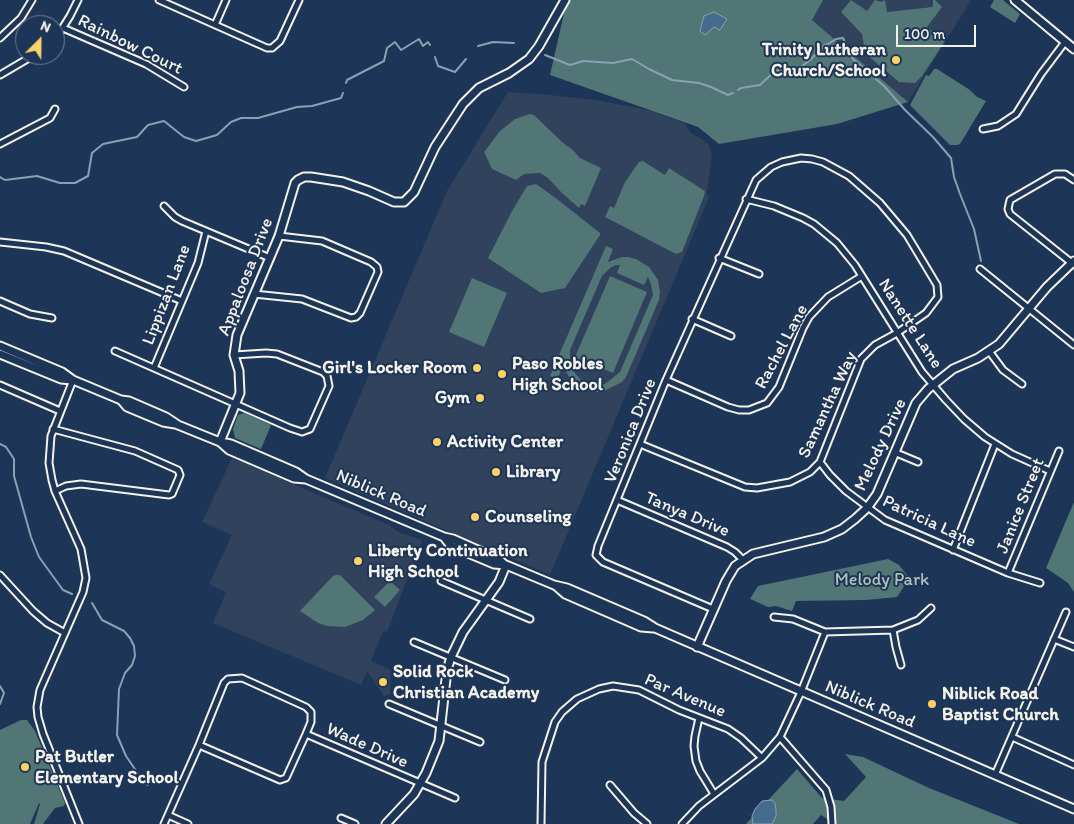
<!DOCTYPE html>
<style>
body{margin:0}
#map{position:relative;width:1074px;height:824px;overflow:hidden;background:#1d3557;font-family:Itim,sans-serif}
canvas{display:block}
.north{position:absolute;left:15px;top:15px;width:50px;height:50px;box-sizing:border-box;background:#1d3557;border:1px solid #738091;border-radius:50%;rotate:23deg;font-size:14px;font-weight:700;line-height:20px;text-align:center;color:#f4f1e8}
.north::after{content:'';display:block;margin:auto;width:18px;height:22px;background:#ffd166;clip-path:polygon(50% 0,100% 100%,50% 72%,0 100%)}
.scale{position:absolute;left:896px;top:25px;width:80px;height:22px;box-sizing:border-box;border:2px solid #f4f1e8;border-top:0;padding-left:6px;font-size:15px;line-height:18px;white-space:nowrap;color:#f4f1e8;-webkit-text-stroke:4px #1d3557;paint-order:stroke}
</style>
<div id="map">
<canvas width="1074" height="824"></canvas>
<div class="north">N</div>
<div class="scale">100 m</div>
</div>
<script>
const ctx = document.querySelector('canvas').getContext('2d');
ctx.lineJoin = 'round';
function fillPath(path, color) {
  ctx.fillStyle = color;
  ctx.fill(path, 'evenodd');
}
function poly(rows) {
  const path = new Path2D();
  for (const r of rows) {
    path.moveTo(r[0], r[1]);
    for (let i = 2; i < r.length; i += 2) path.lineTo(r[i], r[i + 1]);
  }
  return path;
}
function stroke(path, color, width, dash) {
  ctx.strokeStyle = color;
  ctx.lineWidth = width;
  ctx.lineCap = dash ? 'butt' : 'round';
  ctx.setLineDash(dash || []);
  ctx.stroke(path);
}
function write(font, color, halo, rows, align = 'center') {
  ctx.font = font + ' Itim,sans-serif';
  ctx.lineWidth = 4;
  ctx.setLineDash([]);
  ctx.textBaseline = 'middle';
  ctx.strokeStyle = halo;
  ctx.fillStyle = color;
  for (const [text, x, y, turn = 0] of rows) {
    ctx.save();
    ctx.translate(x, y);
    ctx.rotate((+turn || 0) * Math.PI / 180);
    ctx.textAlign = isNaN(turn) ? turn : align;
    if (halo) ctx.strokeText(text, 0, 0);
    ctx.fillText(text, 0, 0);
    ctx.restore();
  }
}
const built = poly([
 [789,0,971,0,908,102],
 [508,92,541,94,596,100,648,110,684,123,691,133,702,139,708,144,712,154,707,194,709,197,550,575,325,478,447,191],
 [232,458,391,526,398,532,422,540,387,632,383,631,371,661,391,670,390,694,384,696,367,671,361,685,213,623,226,592,209,584,232,535,202,522]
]);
const green = poly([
 [567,0,823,0,812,20,908,102,837,124,719,144,698,127,550,75],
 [851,0,867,11,875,0,881,2,885,0,887,12,933,7,933,0,935,0,942,7,927,27,945,41,922,76,915,83,899,82,865,53,862,34,841,12],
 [994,0,1003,0,1020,14,1015,23,990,7],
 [934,69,937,69,970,90,977,97,986,101,960,144,957,145,950,145,910,105,926,75,929,76],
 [530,114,534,115,562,142,573,150,580,158,601,168,585,206,581,204,579,208,562,193,548,178,540,173,524,174,516,180,492,169,484,152,500,131,515,119],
 [643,161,665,175,669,168,705,191,704,196,682,252,676,254,605,217,610,206,614,208,625,182,639,162],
 [536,184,557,199,600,233,600,235,565,288,541,293,488,258,512,211,527,186],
 [606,246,613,249,608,262,622,257,628,257,636,259,649,267,658,280,660,292,659,300,626,377,622,382,602,392,592,392,581,389,571,381,563,366,557,379,550,376],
 [616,265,620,265,617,273,644,285,648,277,651,284,653,295,620,372,605,384,593,384,582,381,574,372,570,361,570,350,602,276,610,268],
 [610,276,647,292,613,373,575,357],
 [472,278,507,293,484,347,449,332],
 [244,413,271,425,261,449,235,438,233,429,238,415],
 [1074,502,1074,592,1068,583,1046,568],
 [888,559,899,565,907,575,903,588,897,597,866,600,796,601,792,611,776,606,768,607,750,599,758,586],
 [336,575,340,575,375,610,363,620,345,627,327,626,318,623,300,611,333,576],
 [390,581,400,590,385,607,374,597],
 [21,720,27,720,35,731,65,803,64,806,55,808,43,824,34,824,40,804,39,803,30,824,0,824,0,730],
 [845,754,863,757,929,788,1019,824,835,824,821,815,813,824,746,824,797,769,822,798,844,801,866,777]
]);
const water = poly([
 [714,12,727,19,720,30,714,27,705,35,700,31,704,16,714,12],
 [772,800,775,803,776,811,776,816,772,824,753,824,752,816,755,809,762,801,772,800]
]);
const stream = poly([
 [478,46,493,42,514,43],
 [545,55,570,65,583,61,613,63,632,59,649,69,672,80,699,83,711,87,728,95,733,93],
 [435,57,438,66,455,72,466,59],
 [346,83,347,80,384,61,387,48,395,42,401,50,419,39,423,46,428,42,430,45],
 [738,90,741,88,760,85,776,70,792,74,810,60,825,45,828,44,836,39,843,38,853,59,884,86,905,110,933,137,951,158,954,177,960,194,974,229,981,261],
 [0,177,5,180,37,176,60,183,75,183,88,176,92,153,103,144,137,137,148,125,164,121,184,137,196,141,217,135,231,122,241,118,258,118,297,107,312,106,341,98,343,93],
 [0,444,6,447,14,459,14,476,31,537,39,557,63,590,72,594],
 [92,603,102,620,124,631,130,638,134,646,135,656,132,665,125,673,119,689,117,735,126,756,143,781,148,785],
 [0,686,4,693,0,704]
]);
const street = poly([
 [159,0,267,48,272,48,280,41,299,0],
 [215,25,226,0],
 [63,28,146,64,184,87],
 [0,38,21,18,32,0],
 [55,40,70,16,78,0],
 [0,75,34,55],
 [983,129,998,126,1016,114,1041,74,1065,42],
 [0,144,50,118,55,109],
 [746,199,774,206,803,218,814,224,837,243,855,265,922,372,946,400,964,419,985,437,1012,454,1050,471],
 [164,206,175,217,182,221,270,258],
 [0,242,46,247,64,251,182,301],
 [719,258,759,274],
 [1073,264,1010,214,1008,209,1010,200,1055,174,1065,174,1074,180],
 [980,269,1074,345],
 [254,294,302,299,351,318,356,317,360,313,378,272,377,267,371,262,322,241,279,236],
 [0,301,30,314,52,318],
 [692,319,731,336],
 [115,351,290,428,302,432,310,429,329,386,327,376,323,372,277,354,266,353,234,355],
 [989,351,1003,370,1022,384],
 [154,368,198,263,206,231],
 [73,380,51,436,49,463,52,480,55,491,81,549,86,578,83,592,40,690,37,707,38,717,43,734,79,824],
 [666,380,728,407,739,410,749,410,767,403,779,387,803,328,809,317,828,297,862,276],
 [0,385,60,411],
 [53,429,135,451,178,470,180,475,172,494,169,495,81,484,66,486,55,491],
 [640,444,745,487,757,488,790,482,810,472,820,462,861,359,875,345,897,333,926,313,938,297,937,285,907,235,880,203,849,176,823,162,812,159,801,158,782,162,771,167,756,180,666,380,598,546,596,555,603,562,713,609],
 [894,452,918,462],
 [820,462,830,475,846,491,885,520,1008,573,1040,583],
 [617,500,727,547,735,552,743,560],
 [953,550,995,444],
 [1008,573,1059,451],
 [0,575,33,611,47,623,65,633],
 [441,581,530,619],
 [774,617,793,619,825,632,893,630,918,620,931,608],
 [893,630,896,647,901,665],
 [1054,639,1074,647],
 [414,642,505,680],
 [389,704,480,742],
 [699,718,695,736,694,746,696,761,700,771,714,794],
 [306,734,455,798],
 [780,737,826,790,831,807,832,824],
 [1012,737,1074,765],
 [995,775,1066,612],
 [610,785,634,813,647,824],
 [168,815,188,824],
 [341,818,355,824],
 [164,824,199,745,224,683,228,679,242,678,306,707,311,712,311,722,306,734,286,778,280,780,199,745],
 [541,824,542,762,555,722,562,712,577,699,599,689,613,686,639,690,679,710,728,729,741,738,762,758],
 [682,824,699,806,762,758,780,737,801,692,825,632]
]);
const secondary = poly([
 [1015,0,1074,49],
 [0,346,62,372,73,380,121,400,129,401,166,417,178,425,220,442,231,444,296,472,306,479,444,537,453,539,498,559,505,565],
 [0,354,61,379,72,380],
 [121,400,127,407,163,422,175,424],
 [220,442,240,393,239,371,234,355,237,335,279,236,295,183,298,180,304,177,311,177,343,182,369,191,394,202,404,202,414,192,435,147,463,104,479,88,509,73,529,59,539,46,565,0],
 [220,442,229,450,294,478,306,479],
 [444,537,451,546,494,564,506,565,554,585,567,588,644,621,655,628,1074,809],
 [556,586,565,594,641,627,653,628],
 [697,647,726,581,735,566,753,554,824,537,842,529,855,519,867,508,877,494,916,403,928,389,953,369,978,358,999,344,1047,287,1074,261],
 [386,824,414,794,426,773,439,741,447,670,451,657,463,632,499,582,506,565]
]);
const markers = [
 [896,60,5,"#ffd166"],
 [477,368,5,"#ffd166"],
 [502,374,5,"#ffd166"],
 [480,398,5,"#ffd166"],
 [437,442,5,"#ffd166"],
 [496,472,5,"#ffd166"],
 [475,517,5,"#ffd166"],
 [358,561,5,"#ffd166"],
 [383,682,5,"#ffd166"],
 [932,704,5,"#ffd166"],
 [25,767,5,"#ffd166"]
];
const streetNames = [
 ["Rainbow Court",130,45,26],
 ["Appaloosa Drive",246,277,-69],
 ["Lippizan Lane",167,295,-69],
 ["Nanette Lane",910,324,57],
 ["Rachel Lane",782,347,-62],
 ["Samantha Way",828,405,-65],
 ["Veronica Drive",631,431,-68],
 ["Melody Drive",881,445,-65],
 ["Niblick Road",381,494,23],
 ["Janice Street",1021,506,-68],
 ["Tanya Drive",687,515,23],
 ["Patricia Lane",929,522,25],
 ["Par Avenue",685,696,23],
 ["Niblick Road",870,705,23],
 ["Wade Drive",367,746,24]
];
const poiNames = [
 ["Trinity Lutheran",886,50,"right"],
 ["Church/School",886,71,"right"],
 ["Paso Robles",512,364],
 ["High School",512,385],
 ["Girl's Locker Room",467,368,"right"],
 ["Gym",470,398,"right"],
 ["Activity Center",447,442],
 ["Library",506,472],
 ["Counseling",485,517],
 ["Liberty Continuation",368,551],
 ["High School",368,572],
 ["Solid Rock",393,672],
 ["Christian Academy",393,693],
 ["Niblick Road",942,694],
 ["Baptist Church",942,715],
 ["Pat Butler",35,757],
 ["Elementary School",35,778]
];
const parkNames = [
 ["Melody Park",882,580]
];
fillPath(built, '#30425c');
fillPath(green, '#527576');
fillPath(water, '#456b8d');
stroke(water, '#8ba1b1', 1);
stroke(stream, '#8ba1b1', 2);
stroke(street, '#f4f1e8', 9);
stroke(secondary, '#f4f1e8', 11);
stroke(street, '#1d3557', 5);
stroke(secondary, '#1d3557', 7);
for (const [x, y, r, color] of markers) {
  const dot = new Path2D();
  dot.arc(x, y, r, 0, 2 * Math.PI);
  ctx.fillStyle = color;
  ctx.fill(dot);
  stroke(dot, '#1d3557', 2);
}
write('18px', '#f4f1e8', '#1d3557', streetNames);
write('bold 18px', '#f4f1e8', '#1d3557', poiNames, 'left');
write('18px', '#b3bfba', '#1d3557', parkNames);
</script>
